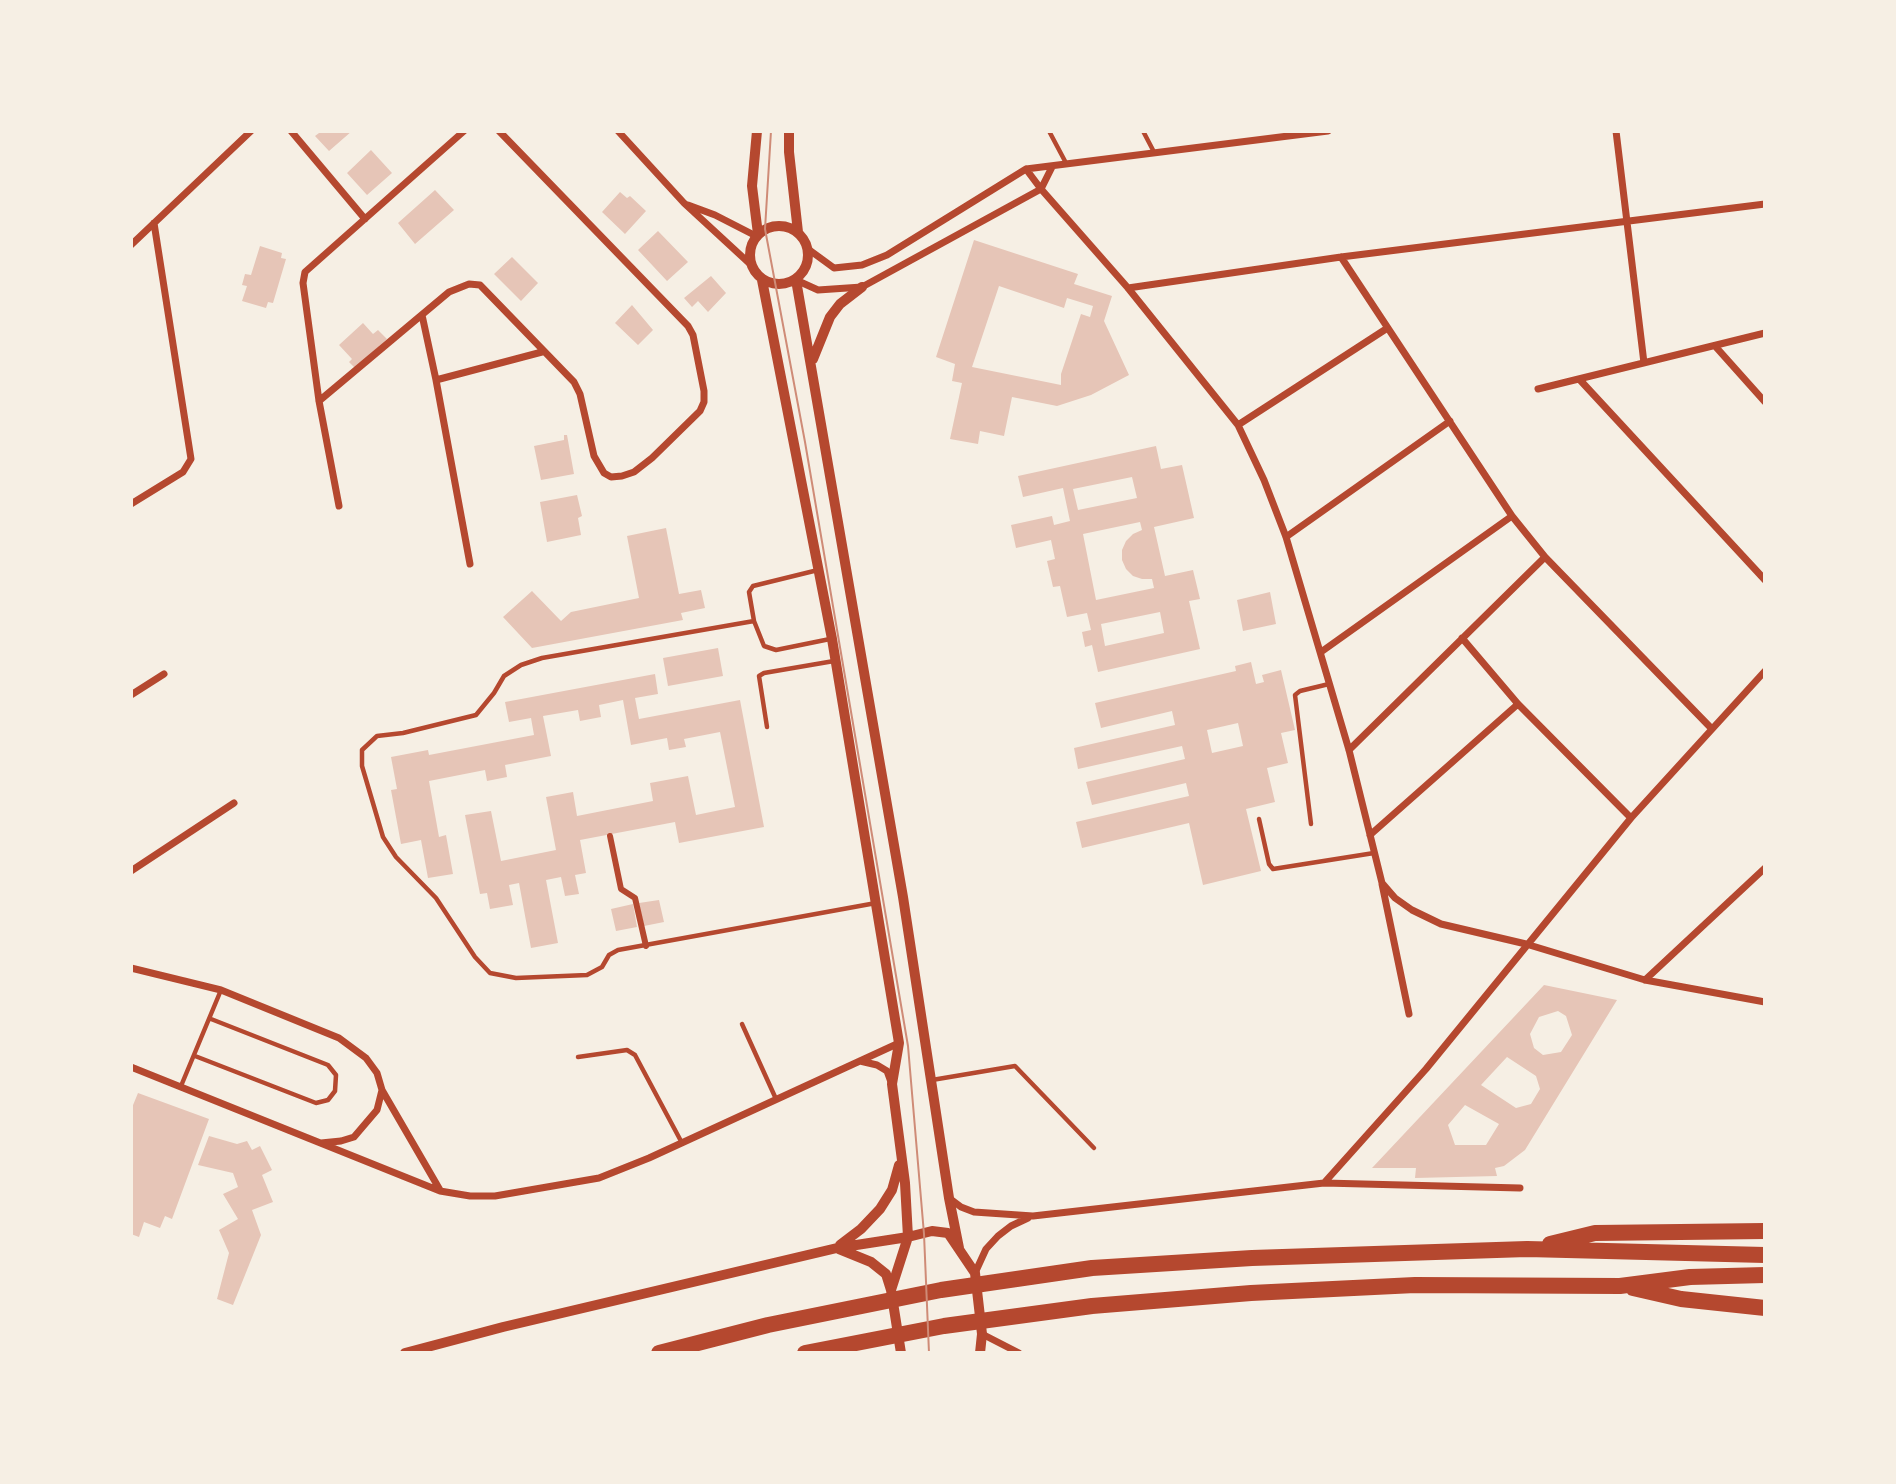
<!DOCTYPE html>
<style>
body{margin:0}
#map{position:relative;width:1896px;height:1484px;overflow:hidden;background:#f6efe4;font-family:"Source Serif 4",serif}
canvas{display:block}
.frame{position:absolute;inset:0;border:133px solid #f6efe4;pointer-events:none}
</style>
<div id="map">
<canvas width="1896" height="1484"></canvas>
<div class="frame"></div>
</div>
<script>
const ctx = document.querySelector('canvas').getContext('2d');
ctx.lineJoin = 'round';
function fillPath(path, color) {
  ctx.fillStyle = color;
  ctx.fill(path, 'evenodd');
}
function poly(rows) {
  const path = new Path2D();
  for (const r of rows) {
    if (r.length === 3) {
      path.moveTo(r[0] + r[2], r[1]);
      path.arc(r[0], r[1], r[2], 0, 2 * Math.PI);
      continue;
    }
    path.moveTo(r[0], r[1]);
    for (let i = 2; i < r.length; i += 2) path.lineTo(r[i], r[i + 1]);
  }
  return path;
}
function stroke(path, color, width, dash) {
  ctx.strokeStyle = color;
  ctx.lineWidth = width;
  ctx.lineCap = dash ? 'butt' : 'round';
  ctx.setLineDash(dash || []);
  ctx.stroke(path);
}
const building = poly([
 [317,131,352,131,329,151,315,136,319,133],
 [371,150,392,173,367,195,347,173],
 [435,190,454,210,415,244,398,223],
 [620,192,627,198,630,196,646,211,625,234,602,212],
 [658,231,688,262,667,281,638,250],
 [974,240,1078,274,1074,284,1112,296,1104,321,1129,375,1091,395,1057,406,1012,397,1004,436,980,431,978,444,950,439,962,383,952,381,955,364,936,357],
 [999,286,1064,308,1067,298,1093,306,1090,317,1081,314,1061,374,1061,385,972,367],
 [260,246,282,253,281,258,286,259,273,303,268,302,266,308,242,301,247,286,242,285,245,274,251,275],
 [512,257,538,283,521,301,494,274],
 [711,276,726,293,708,312,698,301,692,307,684,298],
 [632,305,653,330,638,345,615,323],
 [363,323,373,334,378,330,387,339,355,368,349,362,352,359,339,345],
 [564,435,567,435,574,474,541,480,534,446,564,440],
 [1156,446,1161,469,1182,465,1194,518,1154,527,1165,576,1193,570,1200,599,1189,601,1200,649,1098,672,1092,645,1085,647,1082,632,1091,630,1087,613,1067,617,1060,586,1053,587,1047,561,1055,559,1051,540,1016,548,1011,525,1052,516,1054,525,1070,521,1063,488,1023,497,1018,476],
 [1132,477,1137,498,1078,510,1073,489],
 [1140,522,1142,530,1133,534,1126,541,1122,550,1122,560,1126,569,1133,576,1142,579,1152,579,1154,588,1096,600,1083,534],
 [1160,612,1164,633,1105,646,1101,624],
 [577,495,582,516,578,518,581,535,547,542,540,502],
 [666,528,679,594,701,590,705,608,681,613,683,620,532,648,503,617,532,591,561,621,571,612,639,598,627,536],
 [1270,592,1276,624,1243,631,1237,600],
 [718,648,723,676,668,686,663,658],
 [1251,662,1256,684,1264,682,1262,675,1281,670,1295,730,1281,733,1288,763,1267,768,1275,802,1246,809,1261,871,1203,885,1189,823,1082,848,1076,822,1189,796,1186,783,1092,805,1086,782,1185,759,1182,746,1078,769,1074,748,1175,725,1172,711,1101,728,1095,703,1236,671,1235,666],
 [1238,723,1243,746,1212,753,1207,730],
 [655,674,658,694,635,698,639,719,740,700,764,827,679,843,675,822,580,840,586,873,575,875,579,894,565,896,561,877,546,880,558,943,531,948,519,883,509,885,513,905,490,909,487,893,480,894,465,815,491,811,501,861,556,850,546,797,573,792,577,816,653,801,650,783,688,776,696,815,735,807,720,732,684,739,686,747,669,750,667,738,631,745,623,700,599,705,601,717,580,721,578,710,543,716,551,756,505,765,507,777,487,781,485,770,429,781,439,837,446,835,453,874,428,878,421,840,401,844,391,790,397,789,391,757,428,750,429,755,534,735,531,718,509,722,505,702],
 [659,900,664,922,644,926,639,903],
 [633,904,637,927,616,931,611,909],
 [1544,985,1617,1000,1525,1150,1504,1166,1495,1168,1497,1176,1415,1178,1416,1168,1372,1168],
 [1558,1011,1566,1016,1572,1035,1561,1052,1543,1055,1534,1048,1530,1034,1539,1017],
 [1507,1057,1536,1076,1540,1089,1531,1104,1516,1108,1481,1085],
 [1465,1105,1499,1124,1486,1145,1455,1145,1448,1125],
 [138,1093,209,1119,172,1219,165,1216,160,1228,144,1222,139,1237,131,1234,131,1110],
 [209,1136,237,1144,247,1141,252,1150,260,1146,272,1170,262,1175,273,1202,252,1210,261,1235,233,1305,217,1299,229,1253,219,1230,238,1219,223,1194,238,1187,233,1173,198,1165]
]);
const service = poly([
 [1049,131,1066,163],
 [1143,131,1154,152],
 [754,621,749,592,753,586,818,570],
 [830,639,776,650,764,646,754,621,542,658,521,665,504,676,494,693,476,715,403,733,377,736,362,750,362,766,383,837,396,857,436,898,475,957,490,973,516,978,587,975,602,967,609,955,618,950,876,903],
 [767,727,759,676,764,673,834,661],
 [1259,819,1269,864,1273,869,1374,853],
 [1311,824,1295,695,1300,691,1329,684],
 [742,1024,776,1099],
 [195,1056,316,1103,328,1100,335,1091,336,1075,328,1065,211,1019],
 [578,1057,627,1050,635,1055,682,1143],
 [932,1080,1015,1066,1094,1148],
 [181,1086,221,990]
]);
const pedestrian = poly([
 [610,836,621,889,635,898,646,946]
]);
const minor = poly([
 [291,131,365,219],
 [618,131,684,203,749,263],
 [1616,131,1644,363],
 [1026,169,1041,189,1128,288,1238,425,1264,480,1286,537,1349,750,1382,883,1395,898,1412,910,1441,924,1526,944,1645,980,1765,1002],
 [688,205,715,215,756,236],
 [131,245,251,131],
 [808,249,834,268,862,265,887,255,1026,169,1328,131],
 [1341,257,1512,516,1545,557,1711,728],
 [796,280,818,290,862,287,1041,189,1052,167],
 [1128,288,1341,257,1765,204],
 [422,315,436,380,470,564],
 [1715,346,1765,402],
 [436,380,542,352],
 [1580,380,1765,580],
 [1538,389,1765,333],
 [319,401,449,292,469,284,480,285,574,382,580,394,594,456,604,473,611,477,622,476,634,472,652,458,700,411,704,402,704,391,693,335,688,326,499,131],
 [1238,425,1386,329],
 [131,504,183,472,191,459,154,223],
 [339,506,319,401,303,283,305,272,464,131],
 [1286,537,1450,421],
 [1462,638,1518,704,1631,818],
 [1321,652,1512,516],
 [131,695,164,674],
 [1349,750,1545,557],
 [1370,835,1518,704],
 [131,871,234,803],
 [1382,884,1409,1014],
 [131,968,221,990,339,1038,366,1058,377,1073,382,1090,377,1110,354,1137,341,1141,321,1143],
 [1645,980,1765,868],
 [860,1061,877,1065,887,1071,891,1082],
 [131,1067,440,1191,470,1196,495,1196,599,1178,649,1158,899,1043],
 [382,1090,440,1190],
 [1324,1183,1520,1188],
 [949,1198,961,1207,974,1212,1033,1216,1324,1183,1426,1069,1631,818,1765,671],
 [975,1273,986,1249,998,1236,1011,1226,1028,1218],
 [982,1334,1019,1353]
]);
const tertiary = poly([
 [757,131,752,186,758,234],
 [789,131,789,152,798,232],
 [779,255,29],
 [796,280,903,897,949,1198,959,1248],
 [813,359,830,317,840,304,862,287],
 [840,1245,861,1229,880,1209,892,1190,899,1165],
 [839,1249,871,1262,886,1274,891,1290],
 [405,1353,503,1327,837,1248,908,1237,905,1183,892,1084,899,1043,832,639,762,280],
 [901,1353,891,1290,908,1237,932,1231,948,1233,975,1273,982,1334,980,1353]
]);
const motorway = poly([
 [1550,1244,1595,1233,1765,1231],
 [1633,1288,1681,1299,1765,1308],
 [659,1353,768,1325,941,1290,1092,1268,1252,1258,1527,1249,1765,1255],
 [805,1353,944,1326,1092,1306,1251,1293,1415,1285,1620,1286,1690,1277,1765,1275]
]);
const tram = poly([
 [771,131,765,229,805,442,908,1046,924,1234,929,1353]
]);
fillPath(building, '#e6c5b7');
stroke(service, '#b5482f', 4.5);
stroke(pedestrian, '#b5482f', 6);
stroke(minor, '#b5482f', 7);
stroke(tertiary, '#b5482f', 10);
stroke(motorway, '#b5482f', 16);
stroke(tram, '#cf8b77', 2);
</script>
